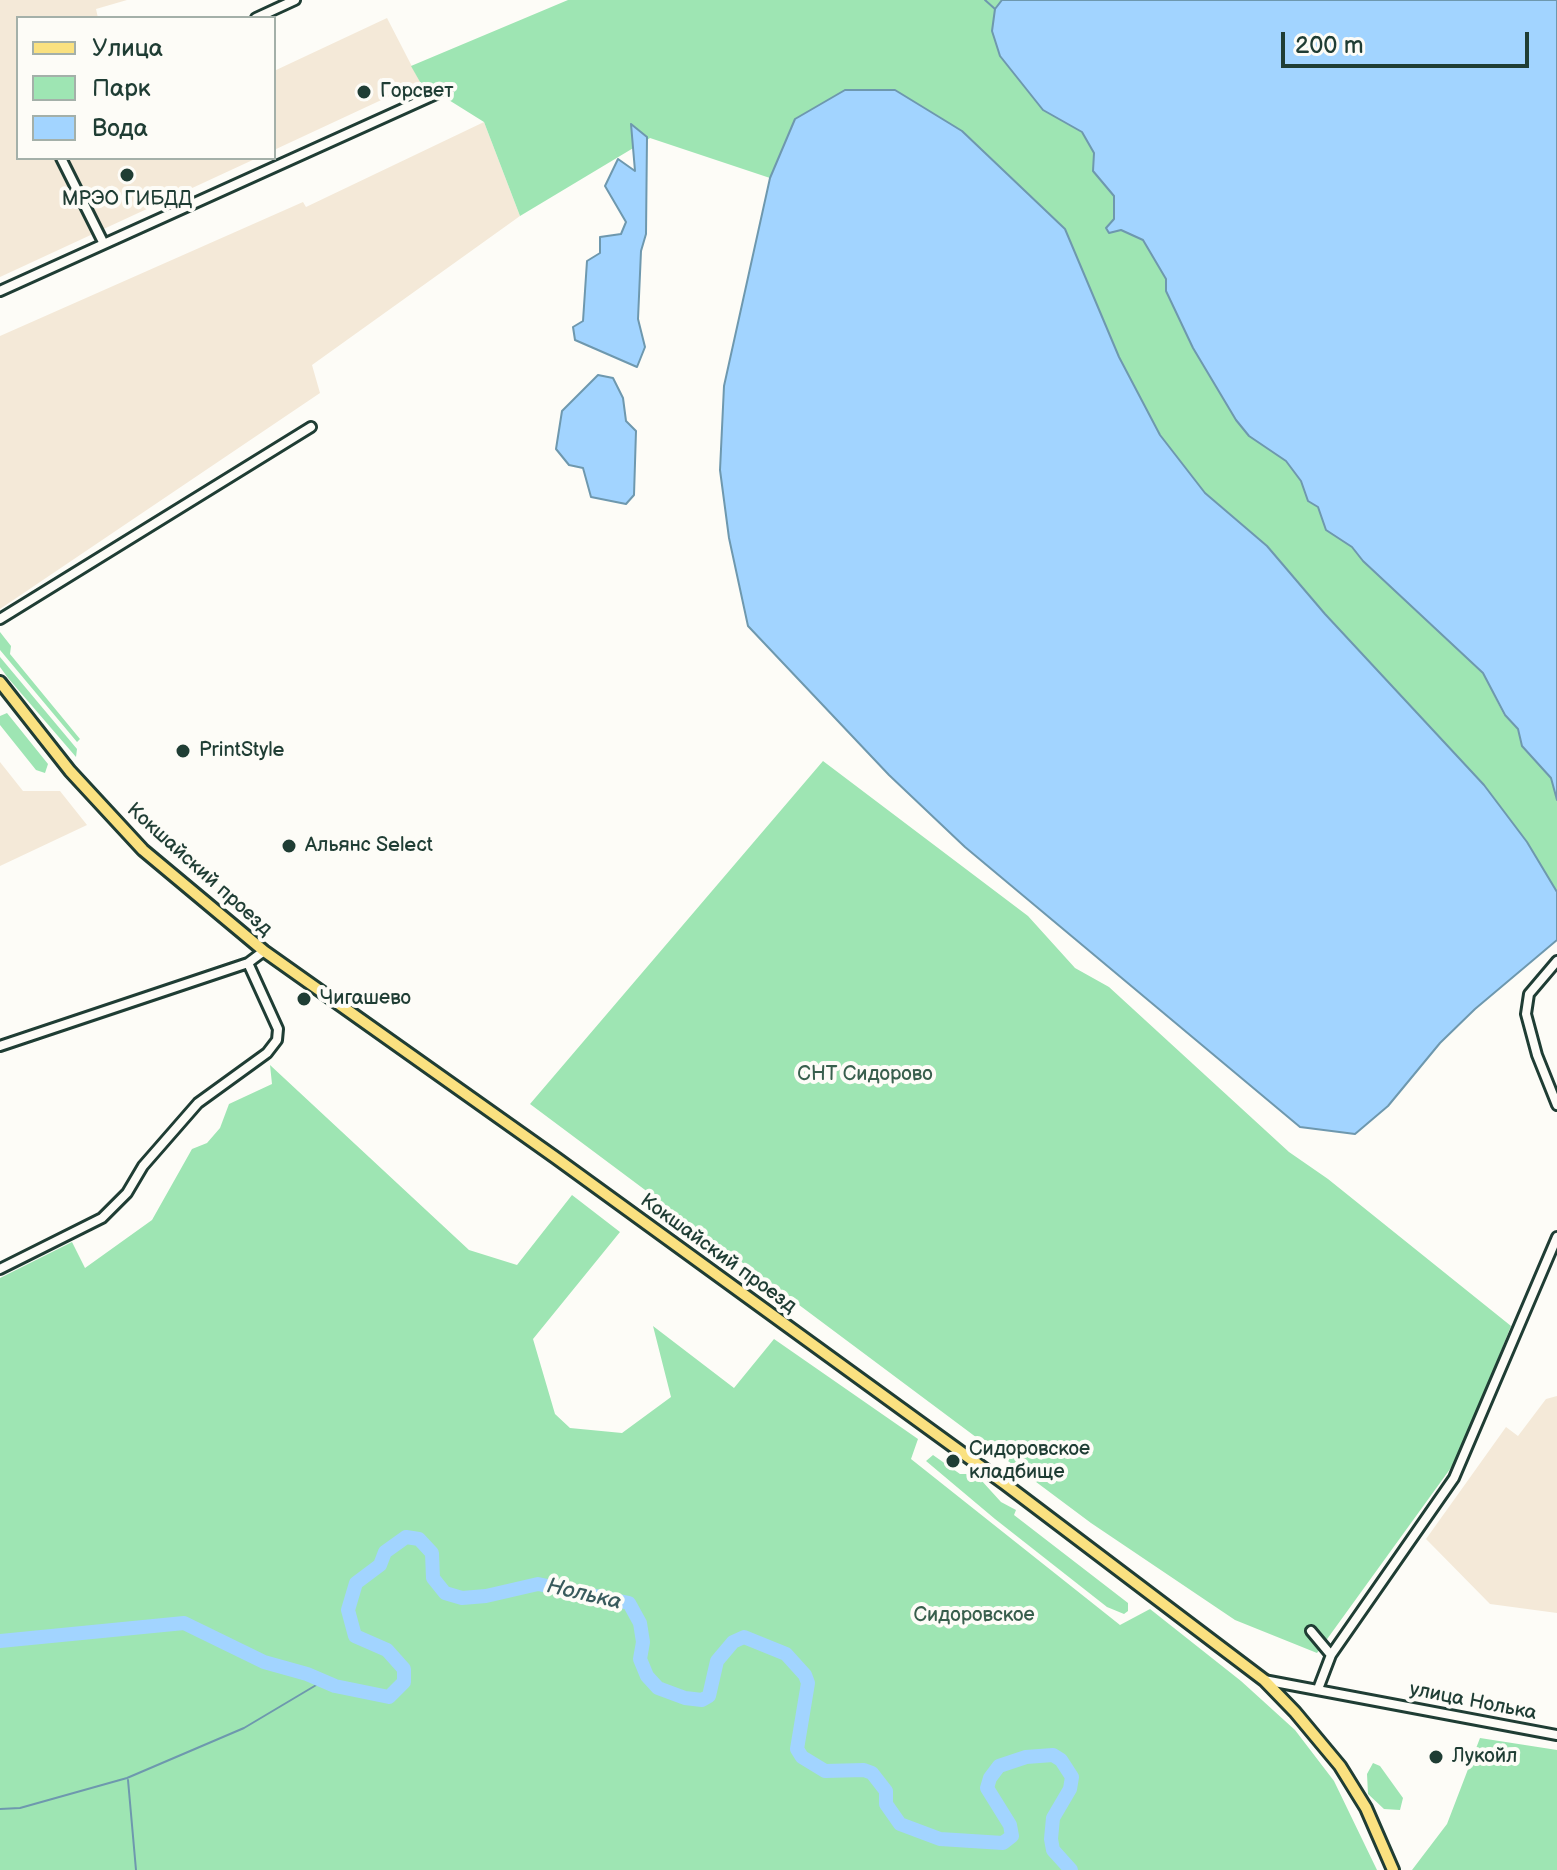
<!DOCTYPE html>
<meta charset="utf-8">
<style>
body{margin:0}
#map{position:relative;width:1557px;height:1870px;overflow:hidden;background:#fdfcf7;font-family:"Balsamiq Sans",sans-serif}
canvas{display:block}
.legend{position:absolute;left:16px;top:16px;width:260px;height:144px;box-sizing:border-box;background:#fdfcf7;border:2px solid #a4b0a9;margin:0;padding:10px 14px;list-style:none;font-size:24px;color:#1f3d34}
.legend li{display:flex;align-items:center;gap:16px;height:40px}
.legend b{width:40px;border:2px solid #a4b0a9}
.scale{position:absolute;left:1281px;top:32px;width:248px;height:36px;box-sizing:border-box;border:4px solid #1f3d34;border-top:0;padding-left:10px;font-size:24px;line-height:28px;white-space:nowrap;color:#1f3d34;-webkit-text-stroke:6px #fdfcf7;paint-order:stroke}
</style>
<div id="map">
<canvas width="1557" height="1870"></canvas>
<ul class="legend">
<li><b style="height:10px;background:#fae180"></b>Улица</li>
<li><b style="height:22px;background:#9ee5b3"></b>Парк</li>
<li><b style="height:22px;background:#a2d4ff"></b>Вода</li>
</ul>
<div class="scale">200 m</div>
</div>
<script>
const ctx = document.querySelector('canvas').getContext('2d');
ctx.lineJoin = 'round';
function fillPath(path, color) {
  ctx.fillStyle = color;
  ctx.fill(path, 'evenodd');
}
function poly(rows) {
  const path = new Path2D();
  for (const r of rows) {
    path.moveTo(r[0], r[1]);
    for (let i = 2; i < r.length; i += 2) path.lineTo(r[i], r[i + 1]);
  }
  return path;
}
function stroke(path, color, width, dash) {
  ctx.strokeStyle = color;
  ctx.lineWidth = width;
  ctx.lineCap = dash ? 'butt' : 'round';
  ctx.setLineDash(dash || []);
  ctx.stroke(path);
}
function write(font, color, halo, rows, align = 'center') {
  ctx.font = font + ' "Balsamiq Sans",sans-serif';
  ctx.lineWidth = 8;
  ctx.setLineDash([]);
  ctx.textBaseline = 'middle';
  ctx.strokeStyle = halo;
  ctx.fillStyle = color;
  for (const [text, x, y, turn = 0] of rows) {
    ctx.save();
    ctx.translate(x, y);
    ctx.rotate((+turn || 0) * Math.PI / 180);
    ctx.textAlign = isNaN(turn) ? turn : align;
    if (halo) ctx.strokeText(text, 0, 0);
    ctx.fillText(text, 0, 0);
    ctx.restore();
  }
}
const built = poly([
 [0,0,127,0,96,9,98,18,18,18,18,158,257,158,0,277],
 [387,18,420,82,274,150,274,71],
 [484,122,520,216,312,365,320,393,0,609,0,336,303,202,306,207],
 [0,762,23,791,60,791,87,825,0,866],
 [1557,1396,1557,1613,1490,1604,1426,1539,1506,1427,1518,1436,1546,1399]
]);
const green = poly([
 [568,0,1002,0,995,9,1043,110,1082,132,1094,153,1093,171,1114,196,1114,219,1121,230,1143,240,1167,279,1166,291,1193,348,1236,420,1249,436,1286,461,1301,481,1308,501,1318,507,1326,530,1352,547,1363,561,1483,673,1504,715,1518,729,1522,746,1551,778,1557,800,1557,893,1484,785,1325,614,1267,546,1205,493,1160,435,1119,357,1065,229,962,131,795,119,770,178,650,138,520,216,484,122,420,82,411,66],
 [0,632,11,646,10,654,80,739,77,742,0,650],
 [0,657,77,749,76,757,8,678,0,667],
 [7,713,48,764,45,773,36,770,0,725,0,716],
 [823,761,1028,916,1075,968,1109,987,1289,1152,1328,1179,1511,1326,1458,1458,1317,1653,1235,1620,1091,1523,530,1104],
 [270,1065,469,1250,517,1265,572,1195,620,1232,533,1339,555,1414,570,1428,622,1433,671,1397,653,1326,734,1388,774,1339,918,1439,911,1459,1120,1625,1150,1609,1241,1681,1295,1730,1334,1781,1377,1870,0,1870,0,1278,72,1242,85,1268,152,1220,192,1149,207,1143,220,1128,229,1104,272,1084],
 [933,1455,960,1474,970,1474,981,1480,1001,1502,1016,1510,1014,1515,1128,1603,1128,1611,1124,1614,1107,1607,995,1519,926,1461],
 [1480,1738,1557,1750,1557,1870,1412,1870,1447,1824],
 [1373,1763,1380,1766,1403,1798,1400,1810,1384,1809,1368,1794,1367,1774]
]);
const water = poly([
 [1002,0,1557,0,1557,800,1551,778,1522,746,1518,729,1505,715,1483,673,1363,561,1352,547,1326,530,1318,507,1308,501,1301,481,1286,461,1249,436,1236,420,1193,348,1166,291,1166,279,1143,240,1121,230,1109,233,1106,228,1114,219,1114,196,1093,171,1094,153,1082,132,1043,110,1000,56,992,31,995,9,1002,0],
 [845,90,895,90,962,131,1065,229,1119,357,1160,435,1205,493,1267,546,1325,614,1484,785,1527,842,1557,892,1557,940,1475,1009,1440,1043,1388,1106,1355,1134,1300,1127,965,847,889,775,748,626,729,538,720,470,724,386,770,178,795,119,845,90],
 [631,124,647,137,646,234,641,251,638,319,645,347,637,367,575,340,573,327,583,321,587,261,600,253,600,237,621,234,626,222,605,186,618,159,635,171,631,124],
 [598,375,613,378,623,398,626,421,636,431,634,495,626,504,591,497,583,468,569,465,556,449,562,411,598,375]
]);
const stream = poly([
 [985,0,995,9],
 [128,1780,136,1870],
 [0,1809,20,1808,127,1778,244,1728,323,1681]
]);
const river = poly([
 [0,1641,184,1623,264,1662,307,1674,335,1686,389,1697,404,1682,404,1669,387,1650,355,1636,348,1610,356,1583,380,1565,385,1552,406,1537,419,1539,432,1553,433,1578,445,1593,462,1598,486,1596,538,1584,629,1603,640,1623,643,1642,640,1659,647,1676,658,1688,685,1698,702,1700,709,1696,717,1661,733,1642,744,1637,786,1654,805,1675,808,1683,797,1749,802,1757,825,1771,864,1770,872,1773,886,1791,886,1804,900,1824,940,1839,1003,1843,1012,1836,1010,1825,987,1788,990,1778,999,1766,1026,1757,1053,1755,1061,1760,1072,1777,1070,1789,1053,1818,1051,1839,1053,1850,1071,1870]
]);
const minor = poly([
 [256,18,295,0],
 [61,158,103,242],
 [0,291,447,89],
 [0,619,311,427],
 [1557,961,1529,994,1526,1014,1537,1055,1557,1105],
 [0,1046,248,963,264,951],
 [0,1269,102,1218,127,1193,143,1166,198,1103,267,1053,277,1040,278,1029,248,963],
 [1311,1631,1331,1655],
 [1264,1680,1557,1735],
 [1318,1689,1331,1655,1454,1478,1557,1237]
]);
const major = poly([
 [0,682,70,771,143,850,264,951,556,1158,1005,1484,1264,1680,1295,1712,1340,1766,1366,1808,1393,1870]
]);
const markers = [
 [364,92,8,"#1f3d34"],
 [127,175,8,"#1f3d34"],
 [183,751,8,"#1f3d34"],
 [289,846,8,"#1f3d34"],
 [304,999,8,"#1f3d34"],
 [953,1461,8,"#1f3d34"],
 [1436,1757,8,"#1f3d34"]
];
const poiNames = [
 ["Горсвет",380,92],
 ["МРЭО ГИБДД",127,200,"center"],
 ["PrintStyle",199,751],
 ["Альянс Select",305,846],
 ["Чигашево",320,999],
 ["Сидоровское",969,1450],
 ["кладбище",969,1473],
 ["Лукойл",1452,1757]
];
const streetNames = [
 ["Кокшайский проезд",199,870,42],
 ["Кокшайский проезд",718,1254,36],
 ["улица Нолька",1473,1702,11]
];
const parkNames = [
 ["СНТ Сидорово",865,1075],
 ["Сидоровское",974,1616]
];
const waterNames = [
 ["Нолька",584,1595,13]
];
fillPath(built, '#f4e9d8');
fillPath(green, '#9ee5b3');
fillPath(water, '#a2d4ff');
stroke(water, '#6e98ae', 2);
stroke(stream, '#6e98ae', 2);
stroke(river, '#a2d4ff', 14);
stroke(minor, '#1f3d34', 14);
stroke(major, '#1f3d34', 16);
stroke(minor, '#fdfcf7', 8);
stroke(major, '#fae180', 10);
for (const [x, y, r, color] of markers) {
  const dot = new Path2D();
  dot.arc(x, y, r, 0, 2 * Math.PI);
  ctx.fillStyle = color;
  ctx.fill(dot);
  stroke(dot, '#fdfcf7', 3);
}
write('20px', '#1f3d34', '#fdfcf7', poiNames, 'left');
write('20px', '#1f3d34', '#fdfcf7', streetNames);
write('20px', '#385f4d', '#fdfcf7', parkNames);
write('italic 22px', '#395b5d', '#fdfcf7', waterNames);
</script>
